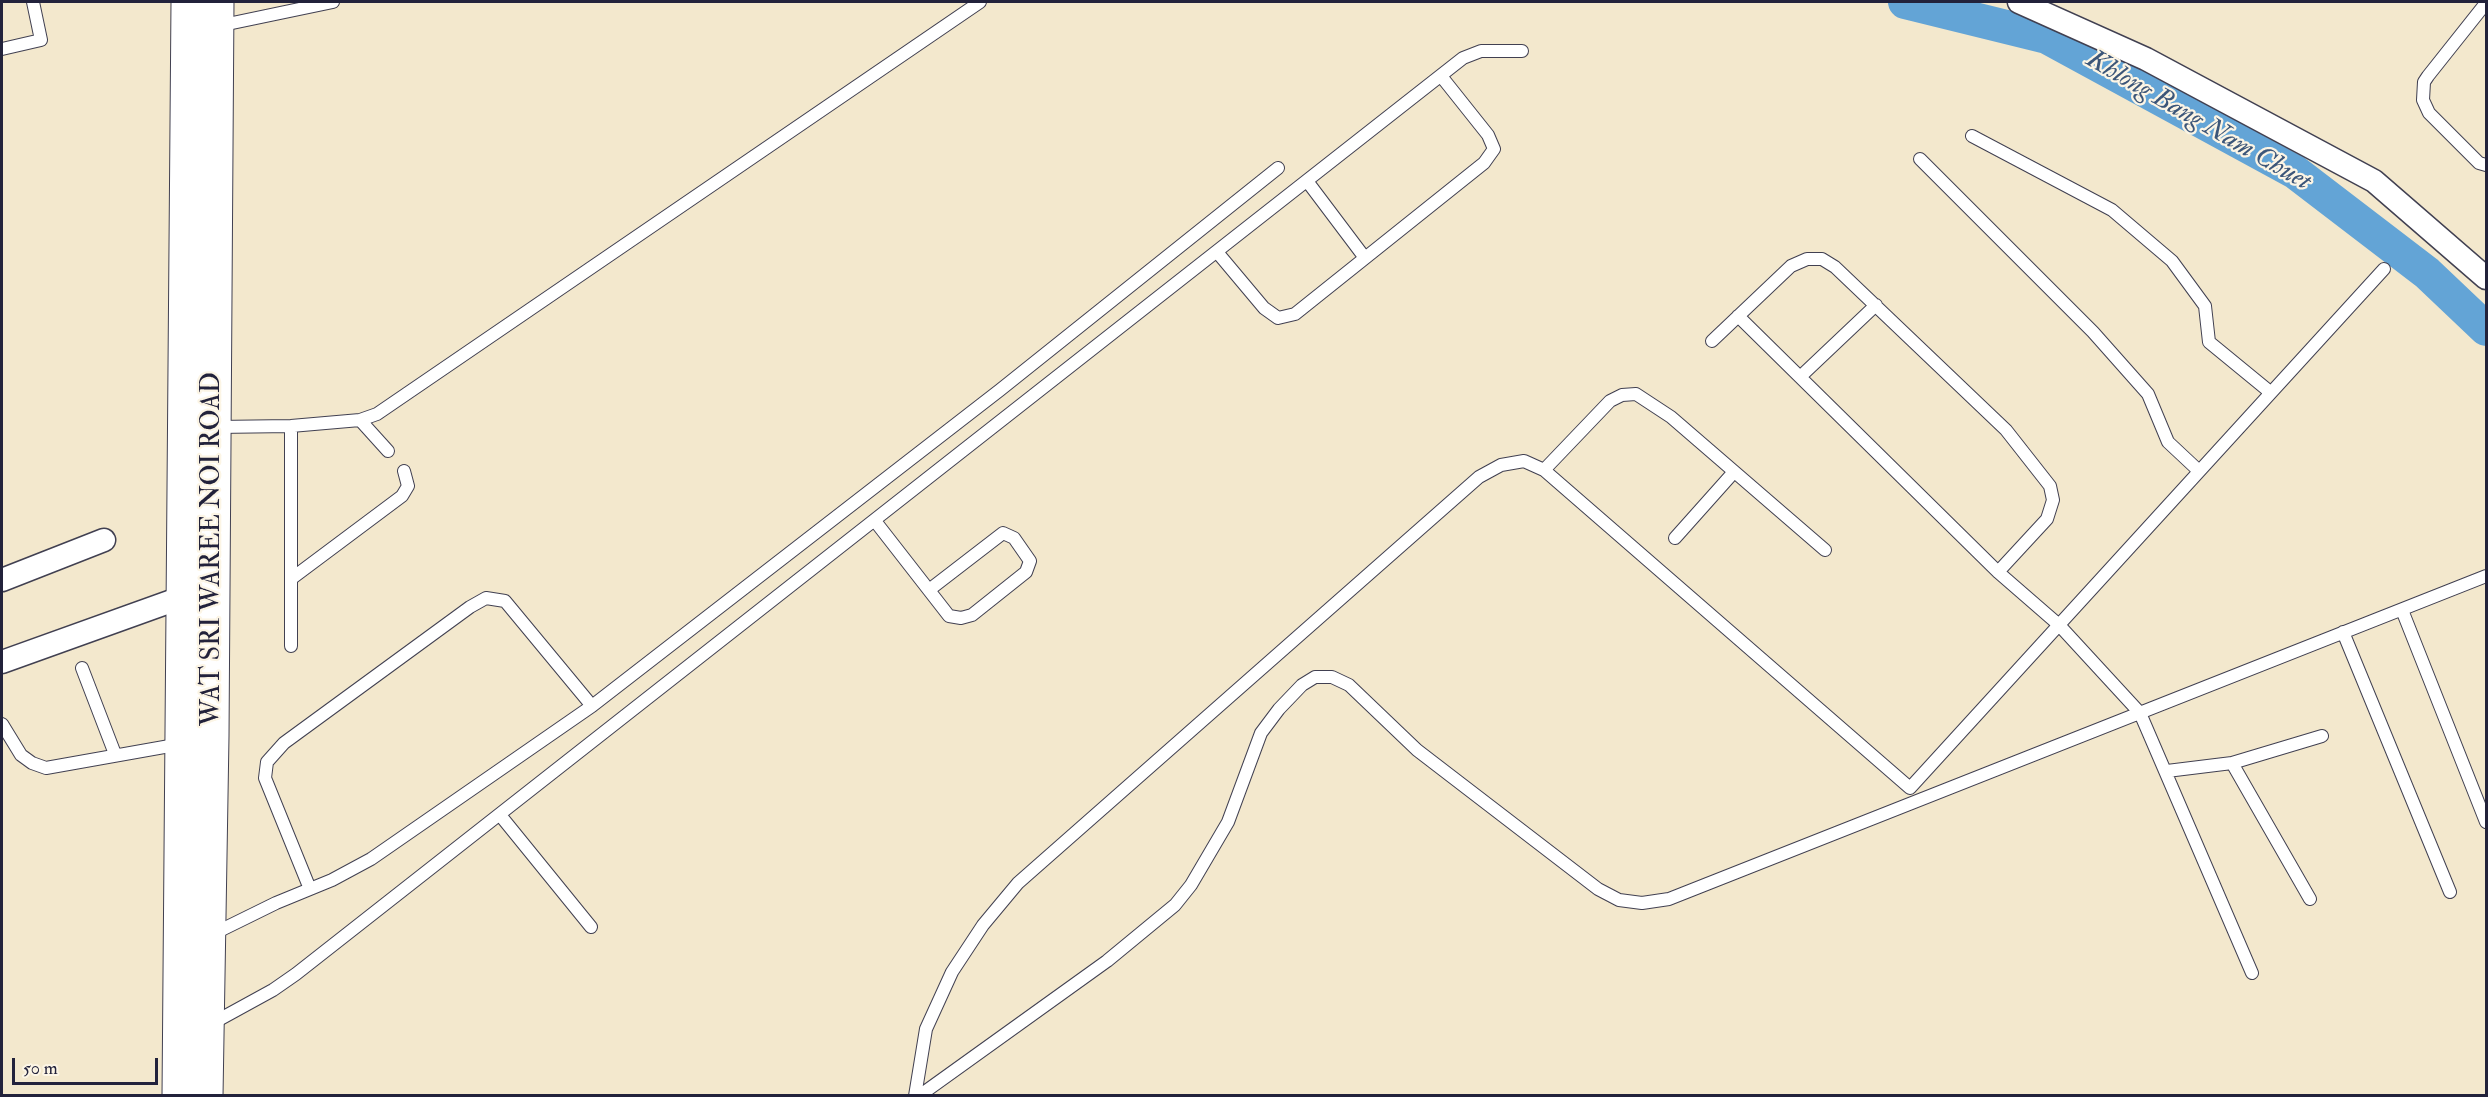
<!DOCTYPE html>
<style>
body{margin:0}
#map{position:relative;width:2488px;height:1097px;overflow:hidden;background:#f3e8cd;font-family:"IM FELL Double Pica",serif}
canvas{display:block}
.frame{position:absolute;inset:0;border:3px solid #22223b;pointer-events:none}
.scale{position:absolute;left:12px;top:1058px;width:146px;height:27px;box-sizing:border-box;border:3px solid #22223b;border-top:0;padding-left:8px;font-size:18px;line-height:21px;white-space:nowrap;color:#22223b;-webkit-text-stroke:4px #fcf5e5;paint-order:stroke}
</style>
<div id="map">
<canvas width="2488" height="1097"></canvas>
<div class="frame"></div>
<div class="scale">50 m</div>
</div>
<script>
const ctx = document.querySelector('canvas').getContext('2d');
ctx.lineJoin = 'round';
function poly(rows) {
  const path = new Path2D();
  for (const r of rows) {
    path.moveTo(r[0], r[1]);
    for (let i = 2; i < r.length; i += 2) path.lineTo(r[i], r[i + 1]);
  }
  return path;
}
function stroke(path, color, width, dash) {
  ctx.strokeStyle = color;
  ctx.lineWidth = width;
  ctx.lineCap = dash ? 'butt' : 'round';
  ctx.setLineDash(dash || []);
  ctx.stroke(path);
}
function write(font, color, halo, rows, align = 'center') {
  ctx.font = font + ' "IM FELL Double Pica",serif';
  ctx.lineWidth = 4.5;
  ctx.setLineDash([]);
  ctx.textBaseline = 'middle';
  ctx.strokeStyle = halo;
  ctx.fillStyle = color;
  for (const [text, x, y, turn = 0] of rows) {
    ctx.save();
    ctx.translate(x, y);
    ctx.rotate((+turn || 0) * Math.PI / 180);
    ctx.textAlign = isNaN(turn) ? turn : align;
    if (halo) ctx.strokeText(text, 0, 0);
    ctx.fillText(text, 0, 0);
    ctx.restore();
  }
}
const river = poly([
 [1905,2,2047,37,2295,172,2427,273,2486,329]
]);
const lane = poly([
 [2486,3,2428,76,2424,82,2423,100,2429,113,2479,163,2486,165],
 [218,26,333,2],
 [2,49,41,40,33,2],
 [1972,136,2112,210,2172,261,2205,306,2209,342,2270,392],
 [1920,159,2093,332,2148,394,2168,442,2199,471],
 [1307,181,1365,258],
 [1217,252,1264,308,1278,318,1295,314,1484,163,1494,149,1488,135,1441,76],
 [1738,316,1998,572,2059,625,2140,713,2252,973],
 [1712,341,1791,266,1807,259,1822,259,1835,267,2006,430,2050,486,2053,500,2047,519,1998,572],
 [1800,377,1876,305],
 [360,420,388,451],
 [216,427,291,426,360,420,377,414,980,2],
 [1544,470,1610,401,1622,395,1636,394,1671,417,1825,550],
 [875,521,949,616,961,618,972,615,1026,572,1030,561,1014,538,1003,533,929,590],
 [1675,538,1733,473],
 [291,579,402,496,408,486,404,471],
 [2402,610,2486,822],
 [2343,632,2450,892],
 [291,646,291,426],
 [82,668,115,754],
 [2,724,21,755,32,763,46,768,181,744],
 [2232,763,2322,736],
 [2167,771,2232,763,2310,899],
 [500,815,591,927],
 [310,889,265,778,267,762,284,743,470,607,486,598,505,601,592,706],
 [213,934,276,903,332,880,371,859,592,706,1000,390,1278,168],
 [211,1024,273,990,296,974,1463,58,1481,51,1522,51],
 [915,1096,926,1029,952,972,983,925,1018,883,1479,477,1501,465,1524,461,1544,470,1910,788,2384,269],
 [919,1096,1107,961,1175,905,1191,885,1228,822,1261,733,1279,709,1302,685,1315,677,1332,677,1349,685,1417,750,1598,889,1619,900,1642,903,1669,899,2486,576]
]);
const street = poly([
 [2019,2,2146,59,2374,181,2486,278],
 [2,580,104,540],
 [2,662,183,597]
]);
const secondary = poly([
 [179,1096,188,2],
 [206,1096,212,736,217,2]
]);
const streetNames = [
 ["WAT SRI WAREE NOI ROAD",213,549,-90]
];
const waterNames = [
 ["Khlong Bang Nam Chuet",2198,122,30]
];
stroke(river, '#63a4d6', 34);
stroke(lane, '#414051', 14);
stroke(street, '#414051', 25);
stroke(secondary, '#414051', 35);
stroke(lane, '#fff', 12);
stroke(street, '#fff', 22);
stroke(secondary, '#fff', 33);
write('26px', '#22223b', '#fcf5e5', streetNames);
write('italic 27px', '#3c5679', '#fcf5e5', waterNames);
</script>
